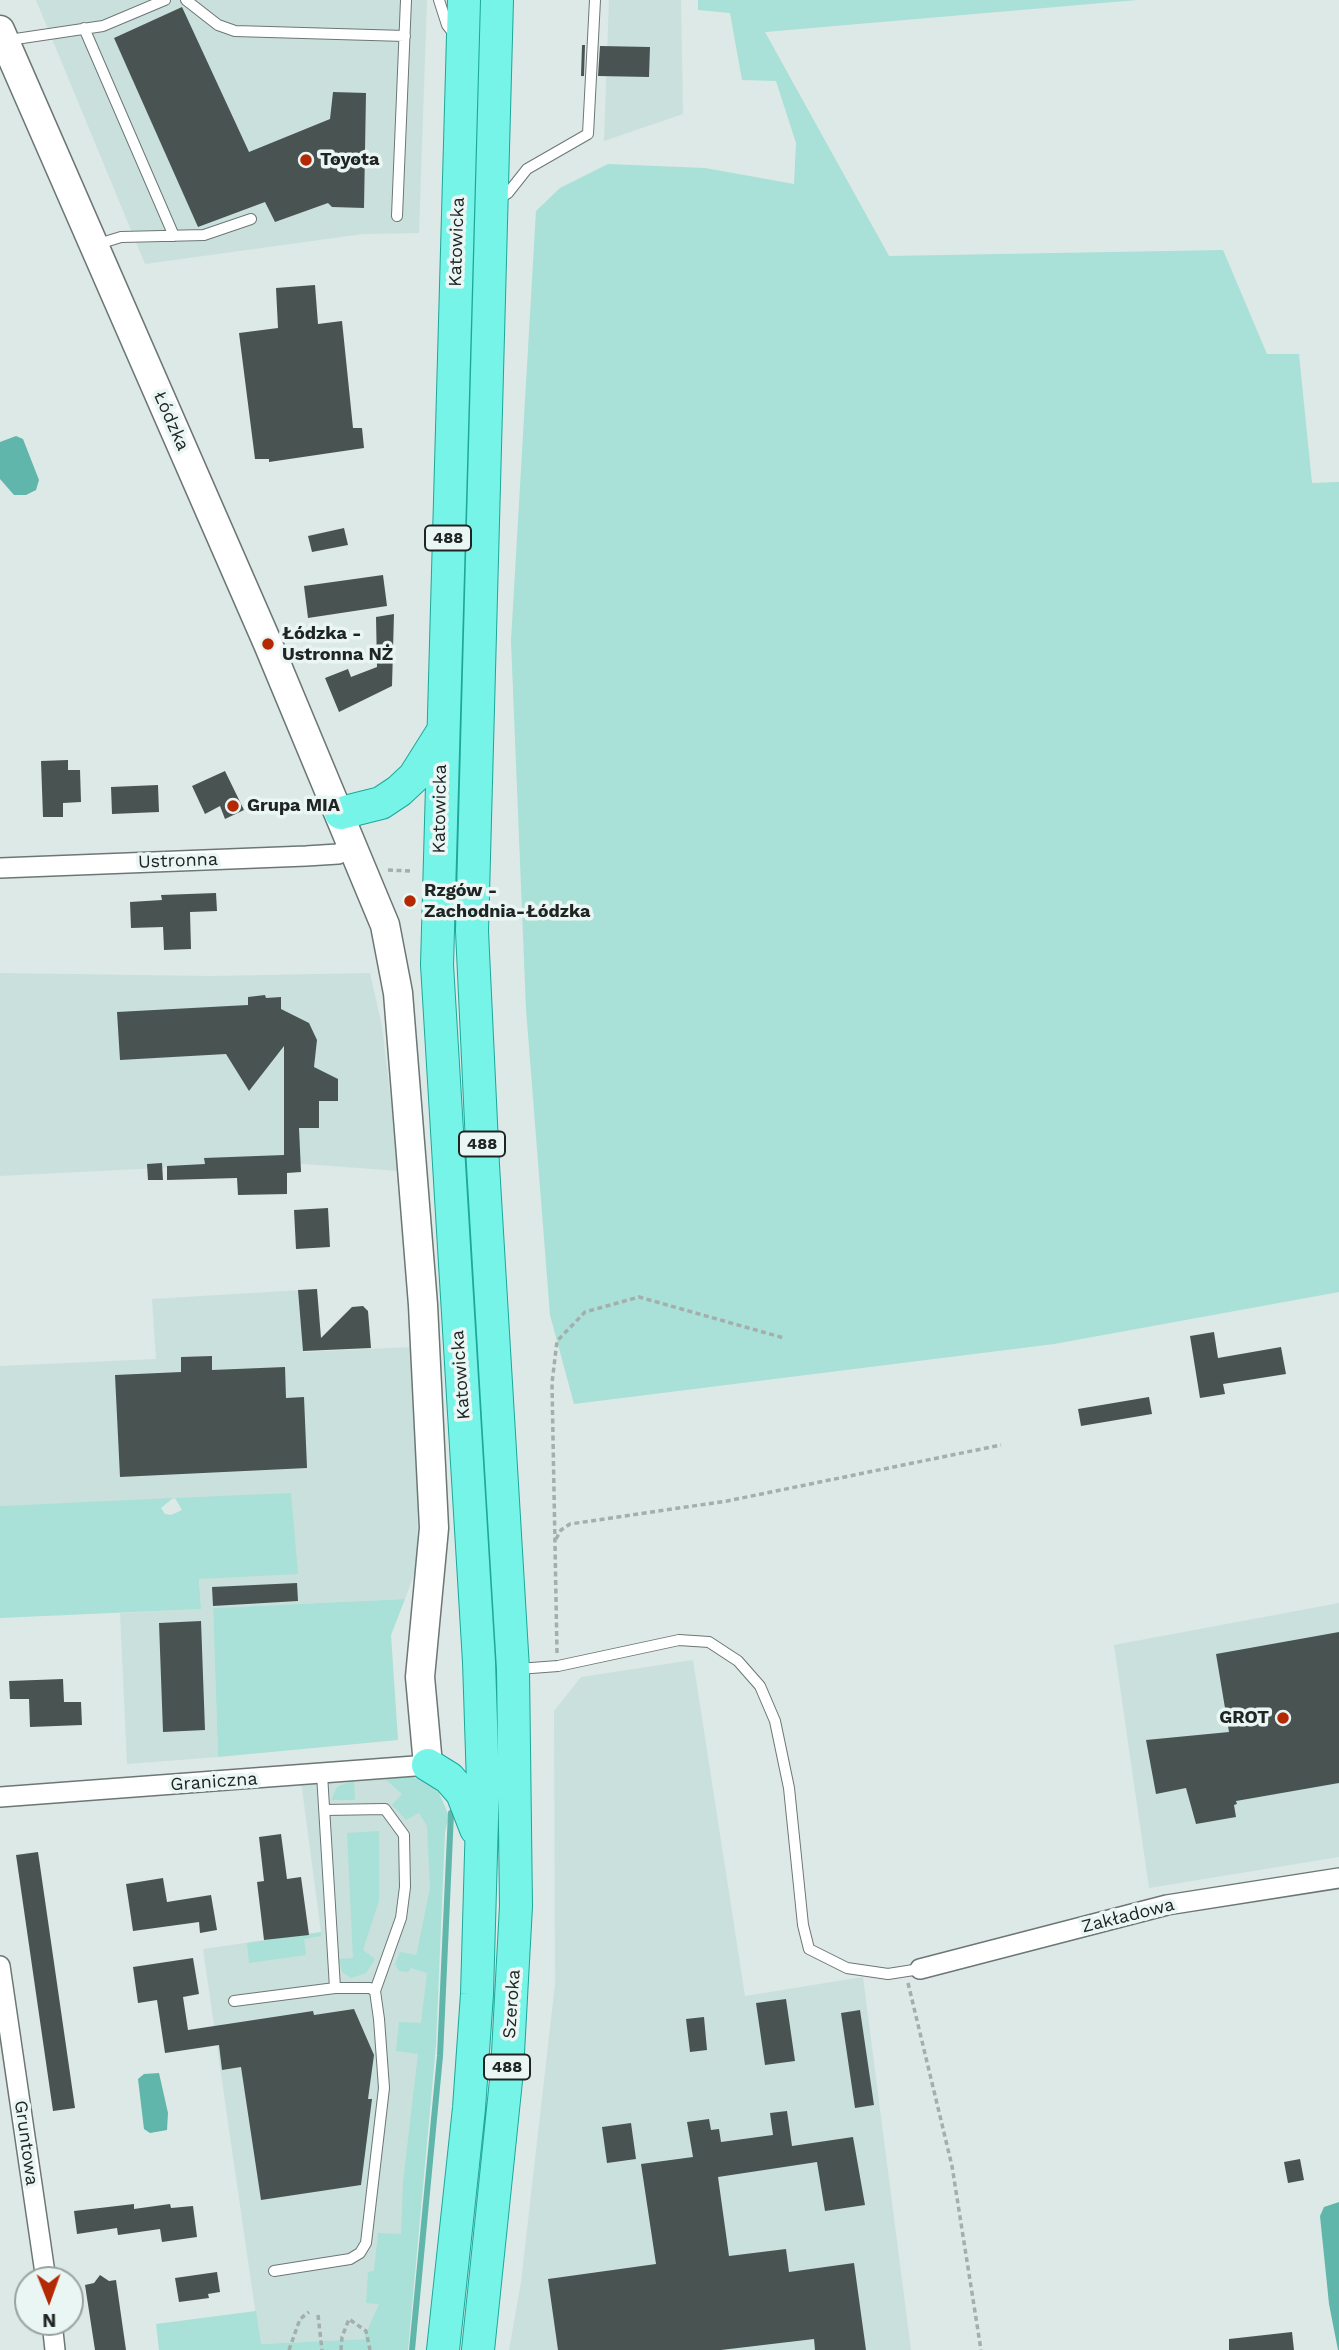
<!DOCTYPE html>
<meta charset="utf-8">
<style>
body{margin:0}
#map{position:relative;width:1339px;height:2350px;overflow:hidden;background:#dce9e6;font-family:"Work Sans",sans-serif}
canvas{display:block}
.north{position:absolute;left:14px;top:2266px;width:70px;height:70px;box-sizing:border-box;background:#e9f6f3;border:2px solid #99a2a0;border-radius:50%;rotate:179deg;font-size:19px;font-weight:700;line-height:28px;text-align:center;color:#202524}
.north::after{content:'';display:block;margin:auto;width:24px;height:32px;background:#b42904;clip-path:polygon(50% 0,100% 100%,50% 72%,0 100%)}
</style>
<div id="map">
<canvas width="1339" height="2350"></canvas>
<div class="north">N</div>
</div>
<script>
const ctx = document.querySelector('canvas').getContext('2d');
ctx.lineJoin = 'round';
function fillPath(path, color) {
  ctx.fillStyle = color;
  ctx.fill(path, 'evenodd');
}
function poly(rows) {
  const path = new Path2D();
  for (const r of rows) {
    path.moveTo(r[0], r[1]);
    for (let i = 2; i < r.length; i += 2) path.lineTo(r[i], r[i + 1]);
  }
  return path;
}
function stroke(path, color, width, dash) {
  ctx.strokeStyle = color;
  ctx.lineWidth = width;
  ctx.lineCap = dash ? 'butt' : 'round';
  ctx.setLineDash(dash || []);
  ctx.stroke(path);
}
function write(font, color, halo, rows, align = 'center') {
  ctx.font = font + ' "Work Sans",sans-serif';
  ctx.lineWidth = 7;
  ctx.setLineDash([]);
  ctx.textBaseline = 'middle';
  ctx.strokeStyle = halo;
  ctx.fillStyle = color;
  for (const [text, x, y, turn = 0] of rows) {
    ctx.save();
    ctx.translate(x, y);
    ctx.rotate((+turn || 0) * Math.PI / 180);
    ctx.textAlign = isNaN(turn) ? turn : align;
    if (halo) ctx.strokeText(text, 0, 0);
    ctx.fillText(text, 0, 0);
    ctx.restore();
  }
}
const built = poly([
 [36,0,427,0,419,233,363,234,145,264],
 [609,0,681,0,683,114,604,141],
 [0,973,211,976,370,973,382,1026,399,1171,277,1162,0,1176],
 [301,1290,304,1352,412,1347,418,1487,417,1566,405,1599,213,1608,218,1757,127,1764,120,1613,201,1609,194,1498,0,1506,0,1366,156,1359,152,1299],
 [1339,1603,1339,1857,1149,1888,1114,1645],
 [693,1660,745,1996,863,1977,911,2350,509,2350,521,2282,555,1984,554,1711,581,1677],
 [413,1772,432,1825,435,1945,389,2339,260,2344,203,1949,321,1932,301,1781]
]);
const green = poly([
 [698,0,1137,0,765,32,889,256,1223,250,1267,354,1299,354,1312,483,1339,482,1339,1292,1054,1344,574,1404,550,1315,526,1009,511,641,536,211,560,188,608,164,705,168,794,184,796,143,776,81,742,80,730,13,698,10],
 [291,1493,298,1574,199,1579,201,1609,0,1618,0,1506,173,1498,161,1508,165,1514,171,1515,182,1510,175,1498],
 [405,1599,391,1635,398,1740,218,1757,213,1608],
 [408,1777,433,1779,449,1816,445,1832,436,2045,408,2350,159,2350,156,2324,256,2311,261,2344,371,2339,364,2338,379,2304,366,2303,368,2272,374,2271,378,2233,401,2234,403,2182,418,2054,396,2051,399,2022,421,2023,427,1973,411,1968,408,1972,399,1971,395,1964,400,1952,416,1955,417,1952,430,1888,427,1826,419,1813,406,1820,392,1805,402,1794,384,1778],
 [354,1780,355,1800,331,1800,337,1787],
 [379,1831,379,1901,363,1950,375,1959,366,1973,351,1978,342,1972,339,1959,353,1958,347,1833],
 [321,1932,321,1936,304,1939,306,1955,249,1963,247,1943]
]);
const water = poly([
 [16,436,23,439,39,480,36,490,26,495,14,495,0,479,0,442],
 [159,2073,168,2113,167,2130,150,2133,144,2129,138,2079,144,2074],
 [1339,2202,1339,2350,1338,2350,1329,2304,1320,2216,1324,2207]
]);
const stream = poly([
 [412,2350,440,2056,451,1813]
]);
const building = poly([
 [182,7,249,152,330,119,333,92,366,93,364,208,332,207,328,203,275,222,265,202,198,227,114,38],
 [582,45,585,45,584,76,581,76],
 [600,46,650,47,649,77,598,76],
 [315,285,318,324,342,321,353,428,362,428,364,448,269,462,269,459,255,459,239,333,278,328,276,288],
 [344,528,348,545,312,552,308,536],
 [383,575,387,606,308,618,304,586],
 [394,614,392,686,339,712,325,678,348,669,351,677,377,667,376,617],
 [68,760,68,770,80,770,81,802,63,803,63,817,43,817,41,761],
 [225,771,244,810,225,819,220,806,205,814,192,786],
 [158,785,159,812,112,814,111,787],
 [216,893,217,911,190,912,191,949,164,950,163,927,131,928,130,902,162,900,161,895],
 [265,995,266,998,281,997,281,1009,309,1023,317,1040,314,1067,338,1079,338,1101,319,1101,319,1128,299,1128,301,1172,287,1173,287,1194,238,1195,237,1178,167,1180,167,1166,205,1164,204,1158,284,1155,284,1046,249,1091,226,1054,120,1060,117,1012,248,1005,248,997],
 [162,1163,163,1180,148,1180,147,1164],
 [328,1208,330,1247,296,1249,294,1210],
 [317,1289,321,1338,352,1307,363,1306,368,1311,371,1348,303,1351,298,1290],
 [1214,1332,1218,1358,1281,1347,1286,1374,1223,1384,1225,1394,1200,1398,1190,1336],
 [212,1356,212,1370,285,1367,286,1398,304,1397,307,1468,120,1477,115,1375,181,1372,181,1357],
 [1149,1397,1152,1414,1081,1426,1078,1409],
 [297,1583,298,1601,213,1606,212,1587],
 [201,1621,205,1730,163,1732,159,1623],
 [1339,1632,1339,1783,1236,1801,1237,1804,1234,1805,1236,1817,1196,1824,1186,1788,1156,1794,1146,1740,1229,1732,1216,1654],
 [63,1679,64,1702,81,1702,82,1725,30,1727,29,1699,10,1699,9,1681],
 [281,1834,287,1879,301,1877,309,1935,264,1940,257,1882,264,1881,259,1837],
 [38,1852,75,2108,53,2111,16,1855],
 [163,1878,167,1902,211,1895,217,1930,200,1933,199,1922,133,1931,126,1884],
 [193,1958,199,1994,183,1997,188,2030,313,2011,314,2015,354,2009,374,2055,368,2099,372,2099,361,2185,261,2200,241,2067,222,2070,219,2045,165,2053,157,2000,138,2003,133,1967],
 [786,1999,795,2061,765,2065,756,2003],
 [860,2010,874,2105,855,2108,841,2013],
 [704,2017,707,2050,690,2052,686,2019],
 [787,2111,792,2146,853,2137,865,2205,825,2211,817,2162,718,2177,729,2256,786,2249,789,2272,854,2263,866,2350,815,2350,814,2339,721,2350,558,2350,548,2279,656,2264,641,2164,693,2157,687,2122,709,2119,711,2130,719,2129,721,2142,773,2135,770,2113],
 [631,2123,636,2159,607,2163,602,2127],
 [1300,2159,1304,2180,1288,2183,1284,2162],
 [134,2204,134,2209,170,2204,171,2208,193,2206,197,2237,162,2242,160,2229,118,2235,117,2228,77,2234,74,2211],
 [217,2272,220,2292,208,2294,209,2298,179,2302,175,2278],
 [100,2275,109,2281,116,2280,126,2350,95,2350,85,2285,94,2283],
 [1292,2332,1294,2350,1229,2350,1229,2339]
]);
const path = poly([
 [388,870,410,871],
 [556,1539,561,1530,570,1524,727,1501,1001,1445],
 [557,1653,552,1383,557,1341,585,1312,639,1297,784,1338],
 [908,1983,952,2166,981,2350],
 [318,2315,322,2350],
 [289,2350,300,2319,309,2312],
 [341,2350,342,2337,349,2319,366,2331,370,2350]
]);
const lane = poly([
 [186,0,218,25,235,31,405,36],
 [439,0,447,25,454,34],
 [84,28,174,236],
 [9,40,103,26,165,0],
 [498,199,508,193,527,169,588,134,595,0],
 [397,216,406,0],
 [95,245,121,237,204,235,251,219],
 [518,1669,558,1666,679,1640,709,1642,738,1661,760,1686,775,1721,789,1788,803,1925,809,1949,847,1968,888,1974,920,1969],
 [322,1774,335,1988],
 [325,1810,385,1809,404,1835,405,1887,401,1918,375,1991],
 [234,2001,335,1988,370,1988,375,1991,379,2019,384,2088,366,2243,360,2253,350,2259,274,2271]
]);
const street = poly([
 [0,868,306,856,338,854,353,846],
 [0,1797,428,1765],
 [0,1966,46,2280],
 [920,1969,1167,1905,1339,1878],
 [52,2322,55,2350]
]);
const secondary = poly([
 [0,30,268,644,385,925,398,993,423,1305,434,1528,420,1677,428,1765]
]);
const primary = poly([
 [341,813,381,803,399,791,414,777,441,734],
 [428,1765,449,1778,462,1793,476,1829],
 [443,2350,469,2108,477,1994,483,1784,479,1662,437,965,464,0],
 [478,2350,507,2071,516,1906,513,1669,483,1165,472,931,497,0]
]);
const markers = [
 [306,160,7,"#b42904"],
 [268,644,7,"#b42904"],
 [233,806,7,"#b42904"],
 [410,901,7,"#b42904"],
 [1283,1718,7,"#b42904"]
];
const shields = [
 [448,538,46],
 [482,1144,46],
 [507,2067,46]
];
const shieldNames = [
 ["488",448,538],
 ["488",482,1144],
 ["488",507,2067]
];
const poiNames = [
 ["Toyota",320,160],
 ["Łódzka -",282,634],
 ["Ustronna NŻ",282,655],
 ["Grupa MIA",247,806],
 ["Rzgów -",424,891],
 ["Zachodnia-Łódzka",424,912],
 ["GROT",1269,1718,"right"]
];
const streetNames = [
 ["Katowicka",457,242,-88],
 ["Łódzka",171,421,66],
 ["Katowicka",440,809,-89],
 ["Ustronna",178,861,-2],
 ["Katowicka",461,1375,-94],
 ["Graniczna",214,1782,-4],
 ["Zakładowa",1128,1916,-14],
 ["Szeroka",512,2004,-86],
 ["Gruntowa",26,2143,82]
];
fillPath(built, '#cae0dc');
fillPath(green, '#a9e0d7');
fillPath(water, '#60b6aa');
stroke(stream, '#60b6aa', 6);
fillPath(building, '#495452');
stroke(lane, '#6c7775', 12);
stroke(street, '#6c7775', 22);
stroke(secondary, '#6c7775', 31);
stroke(primary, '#1da79a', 34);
stroke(path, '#a4aeac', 3.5, [5, 3.5]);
stroke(lane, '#fff', 10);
stroke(street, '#fff', 19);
stroke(secondary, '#fff', 28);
stroke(primary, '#76f4e8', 32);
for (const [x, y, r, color] of markers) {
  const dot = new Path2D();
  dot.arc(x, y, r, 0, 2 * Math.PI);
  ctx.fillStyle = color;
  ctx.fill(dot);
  stroke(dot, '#e9f6f3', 2.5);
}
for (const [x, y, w] of shields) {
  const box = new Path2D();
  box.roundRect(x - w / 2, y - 12.5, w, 25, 5);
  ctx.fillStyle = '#e9f6f3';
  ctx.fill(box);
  stroke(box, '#202524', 2);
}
write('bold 16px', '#202524', null, shieldNames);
write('bold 18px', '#202524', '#e9f6f3', poiNames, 'left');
write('18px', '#202524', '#e9f6f3', streetNames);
</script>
